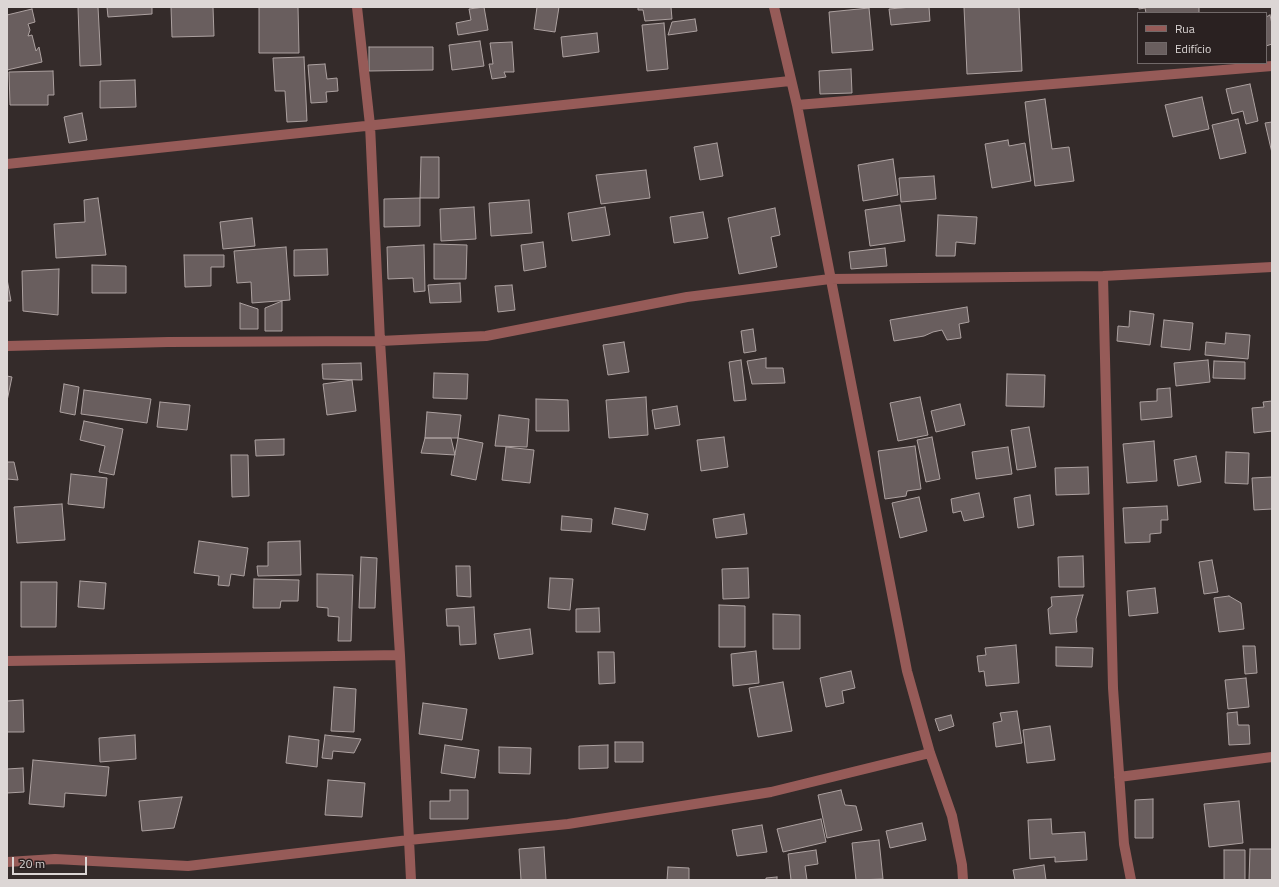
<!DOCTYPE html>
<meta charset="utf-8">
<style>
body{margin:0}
#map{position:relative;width:1279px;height:887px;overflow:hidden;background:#342b2a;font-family:"Titillium Web",sans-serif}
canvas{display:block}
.frame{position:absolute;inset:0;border:8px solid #dcd6d5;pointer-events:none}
.legend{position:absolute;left:1137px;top:12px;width:130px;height:52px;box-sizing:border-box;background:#2a2121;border:1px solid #716969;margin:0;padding:5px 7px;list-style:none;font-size:12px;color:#dcd6d5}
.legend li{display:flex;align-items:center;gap:8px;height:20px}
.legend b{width:20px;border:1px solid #716969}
.scale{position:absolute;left:12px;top:857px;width:75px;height:18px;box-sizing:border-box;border:2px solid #dcd6d5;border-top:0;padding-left:5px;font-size:12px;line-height:14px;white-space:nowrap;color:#dcd6d5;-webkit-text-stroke:3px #2a2121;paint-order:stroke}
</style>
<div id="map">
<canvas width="1279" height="887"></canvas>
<div class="frame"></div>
<ul class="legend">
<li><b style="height:5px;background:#965b58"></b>Rua</li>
<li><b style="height:11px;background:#695e5e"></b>Edifício</li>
</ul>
<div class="scale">20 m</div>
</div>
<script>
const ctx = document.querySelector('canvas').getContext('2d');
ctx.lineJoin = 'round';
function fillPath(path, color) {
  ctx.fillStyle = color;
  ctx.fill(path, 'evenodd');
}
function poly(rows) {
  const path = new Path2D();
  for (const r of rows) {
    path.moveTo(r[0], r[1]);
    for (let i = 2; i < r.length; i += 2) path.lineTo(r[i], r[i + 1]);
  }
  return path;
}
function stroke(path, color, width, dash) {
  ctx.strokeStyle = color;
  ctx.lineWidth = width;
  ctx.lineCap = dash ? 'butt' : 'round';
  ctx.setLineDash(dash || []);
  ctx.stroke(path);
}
const building = poly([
 [78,7,98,7,101,65,80,66,78,7],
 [107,7,152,7,152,14,108,17,107,7],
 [171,7,213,7,214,36,172,37,171,7],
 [259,7,298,7,299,53,259,53,259,7],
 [484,7,488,30,458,35,456,23,471,20,469,9,484,7],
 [537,7,559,7,555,32,534,29,537,7],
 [638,7,671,7,672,19,645,21,643,10,638,10,638,7],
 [912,7,929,7,930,21,891,25,889,9,912,7],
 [964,7,1019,7,1022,71,967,74,964,7],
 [1139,7,1199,7,1199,13,1146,13,1145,8,1139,9,1139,7],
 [869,8,873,50,832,53,829,12,869,8],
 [32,9,35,22,28,24,30,30,28,36,32,35,36,51,39,47,42,62,7,70,7,15,32,9],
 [1270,15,1272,24,1272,44,1266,46,1266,17,1270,15],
 [695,19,697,31,668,35,672,22,695,19],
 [664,23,668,69,647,71,642,25,664,23],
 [597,33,599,52,563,57,561,37,597,33],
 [480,41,484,66,452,70,449,45,480,41],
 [512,42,514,72,504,72,506,77,492,79,489,64,493,64,490,43,512,42],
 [369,47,433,47,433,70,369,71,369,47],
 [304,57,307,121,287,122,285,91,275,91,273,58,304,57],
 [325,64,327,79,337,78,338,91,326,92,327,102,311,103,308,65,325,64],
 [851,69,852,93,820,94,819,71,851,69],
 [53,71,54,95,48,95,48,105,10,105,9,72,53,71],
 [135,80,136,107,100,108,100,81,135,80],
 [1250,84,1258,121,1246,124,1243,111,1232,114,1226,89,1250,84],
 [1202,97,1209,129,1173,137,1165,105,1202,97],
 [1045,99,1052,149,1069,147,1074,181,1035,186,1025,102,1045,99],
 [82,113,87,140,69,143,64,117,82,113],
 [1238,119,1246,153,1220,159,1212,125,1238,119],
 [1272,122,1272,153,1265,123,1272,122],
 [1008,140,1009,146,1025,143,1031,181,992,188,985,144,1008,140],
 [717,143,723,176,700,180,694,147,717,143],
 [421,157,439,157,439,198,420,198,421,157],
 [893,159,898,195,863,201,858,165,893,159],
 [646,170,650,198,601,204,596,175,646,170],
 [934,176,936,199,901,202,899,178,934,176],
 [98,198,106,255,56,258,54,224,85,222,84,200,98,198],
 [420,198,420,226,384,227,384,199,420,198],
 [529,200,532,233,491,236,489,203,529,200],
 [900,205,905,241,870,246,865,210,900,205],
 [474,207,476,239,441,241,440,209,474,207],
 [605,207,610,235,572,241,568,213,605,207],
 [775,208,780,235,771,237,777,267,739,274,728,218,775,208],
 [703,212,708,238,674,243,670,217,703,212],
 [938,215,977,217,975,244,956,242,955,256,936,256,938,215],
 [252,218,255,246,223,249,220,222,252,218],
 [543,242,546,267,524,271,521,245,543,242],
 [434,244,467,245,466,279,434,279,434,244],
 [424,245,425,291,414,292,413,278,388,279,387,247,424,245],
 [286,247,290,300,252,303,251,282,237,283,234,251,286,247],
 [885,248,887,266,851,269,849,252,885,248],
 [327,249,328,275,294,276,294,250,327,249],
 [184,255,224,255,224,267,211,267,211,286,185,287,184,255],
 [92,265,126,266,126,293,92,293,92,265],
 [59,269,58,315,23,311,22,271,59,269],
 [7,279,11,301,7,301,7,279],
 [460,283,461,302,430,303,428,285,460,283],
 [512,285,515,310,498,312,495,286,512,285],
 [282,301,282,331,265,331,265,308,282,301],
 [240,303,258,309,258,329,240,329,240,303],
 [967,307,969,322,959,324,961,338,947,340,942,330,933,332,924,336,894,341,890,320,967,307],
 [1130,311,1154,314,1150,345,1117,341,1118,326,1129,327,1130,311],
 [1164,320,1193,323,1190,350,1161,347,1164,320],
 [753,329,756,351,744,353,741,331,753,329],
 [1226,333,1250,335,1248,359,1205,355,1206,342,1225,344,1226,333],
 [624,342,629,372,608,375,603,345,624,342],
 [766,358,766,368,783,368,785,383,752,384,747,361,766,358],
 [741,360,746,400,734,401,729,362,741,360],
 [1208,360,1210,382,1176,386,1174,363,1208,360],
 [1214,361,1245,362,1245,379,1213,378,1214,361],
 [361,363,362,380,323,379,322,364,361,363],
 [434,373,468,374,467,399,433,398,434,373],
 [1007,374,1045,375,1044,407,1006,406,1007,374],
 [7,376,12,377,7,401,7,376],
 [352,380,356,411,327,415,323,384,352,380],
 [64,384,79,387,75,415,60,412,64,384],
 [1170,388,1172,417,1141,420,1140,402,1157,401,1157,389,1170,388],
 [84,390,151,399,147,423,81,414,84,390],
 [646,397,648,435,609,438,606,400,646,397],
 [920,397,928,435,898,441,890,403,920,397],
 [536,399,568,400,569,431,536,431,536,399],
 [1272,401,1272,431,1254,433,1252,408,1264,407,1263,402,1272,401],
 [160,402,190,405,187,430,157,427,160,402],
 [960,404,965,425,936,432,931,411,960,404],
 [677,406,680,425,655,429,652,410,677,406],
 [427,412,461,415,458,438,425,438,427,412],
 [499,415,529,419,527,447,495,446,499,415],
 [84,421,123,429,114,475,99,472,105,446,80,440,84,421],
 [1029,427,1036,467,1017,470,1011,430,1029,427],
 [724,437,728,467,701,471,697,440,724,437],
 [932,437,940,479,926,482,917,440,932,437],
 [425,438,451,438,455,455,421,453,425,438],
 [458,438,483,443,476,480,451,475,458,438],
 [284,439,284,455,256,456,255,440,284,439],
 [1154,441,1157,481,1127,483,1123,444,1154,441],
 [915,446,921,489,907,491,906,496,885,499,878,451,915,446],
 [506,447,534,450,530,483,502,480,506,447],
 [1008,447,1012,474,976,479,972,452,1008,447],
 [1226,452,1249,453,1248,484,1225,483,1226,452],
 [231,455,248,455,249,496,232,497,231,455],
 [1196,456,1201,482,1178,486,1174,460,1196,456],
 [7,462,14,462,18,480,7,479,7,462],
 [1088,467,1089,494,1056,495,1055,468,1088,467],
 [71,474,107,478,104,508,68,504,71,474],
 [1272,477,1272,509,1254,510,1252,478,1272,477],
 [979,493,984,517,964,521,961,511,953,513,951,499,979,493],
 [1030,495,1034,525,1018,528,1014,498,1030,495],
 [919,497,927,531,900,538,892,503,919,497],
 [62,504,65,540,17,543,14,507,62,504],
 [1167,506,1168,520,1161,520,1161,533,1150,534,1150,542,1125,543,1123,508,1167,506],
 [615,508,648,514,645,530,612,524,615,508],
 [744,514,747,534,716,538,713,519,744,514],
 [562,516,592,519,591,532,561,530,562,516],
 [199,541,248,548,244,576,231,574,229,586,218,585,219,576,194,573,199,541],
 [300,541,301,575,258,576,257,566,268,566,268,542,300,541],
 [1083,556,1084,587,1059,587,1058,557,1083,556],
 [361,557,377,558,375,608,359,608,361,557],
 [1212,560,1218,592,1204,594,1199,562,1212,560],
 [456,566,470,566,471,597,457,596,456,566],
 [748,568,749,598,723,599,722,569,748,568],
 [317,574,353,575,351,641,338,641,339,617,328,616,328,608,317,607,317,574],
 [550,578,573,579,570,610,548,608,550,578],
 [254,579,299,580,298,601,281,601,280,608,253,608,254,579],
 [80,581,106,583,104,609,78,607,80,581],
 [21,582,57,582,56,627,21,627,21,582],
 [1155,588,1158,613,1129,616,1127,591,1155,588],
 [1083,595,1076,619,1077,632,1050,634,1048,609,1052,606,1051,597,1083,595],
 [1229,596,1241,603,1244,629,1219,632,1214,598,1229,596],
 [719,605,745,606,745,647,719,647,719,605],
 [474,607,476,644,460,645,459,626,447,626,446,609,474,607],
 [599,608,600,632,576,632,576,609,599,608],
 [773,614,800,615,800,649,773,649,773,614],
 [530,629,533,654,499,659,494,634,530,629],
 [1016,645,1019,683,986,686,984,671,979,672,977,656,986,655,985,648,1016,645],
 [1243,646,1255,646,1257,673,1245,674,1243,646],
 [1056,647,1093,648,1092,667,1056,666,1056,647],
 [756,651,759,683,733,686,731,654,756,651],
 [598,652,614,652,615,683,599,684,598,652],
 [851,671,855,688,842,691,844,703,826,707,820,678,851,671],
 [1246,678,1249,707,1228,709,1225,680,1246,678],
 [783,682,792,731,758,737,749,688,783,682],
 [334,687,356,689,354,732,331,731,334,687],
 [23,700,24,732,7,732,7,701,23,700],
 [423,703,467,709,462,740,419,734,423,703],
 [1017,711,1022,743,996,747,993,723,1002,721,1000,713,1017,711],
 [1237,712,1238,725,1249,725,1250,744,1229,745,1227,713,1237,712],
 [951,715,954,726,939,731,935,719,951,715],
 [1050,726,1055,760,1027,763,1023,730,1050,726],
 [135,735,136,759,100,762,99,738,135,735],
 [325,735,361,739,354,753,333,751,332,759,322,758,325,735],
 [289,736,319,740,317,767,286,763,289,736],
 [615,742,643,742,643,762,615,762,615,742],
 [445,745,479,750,475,778,441,773,445,745],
 [608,745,608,768,579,769,579,746,608,745],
 [499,747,531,748,530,774,499,773,499,747],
 [33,760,109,767,106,796,65,793,64,807,29,804,33,760],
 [23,768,24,792,7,793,7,769,23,768],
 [328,780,365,783,362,817,325,815,328,780],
 [450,790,468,790,468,819,430,819,430,801,450,801,450,790],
 [841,790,845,805,856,806,862,830,827,838,818,795,841,790],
 [182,797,174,828,142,831,139,801,182,797],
 [1153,799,1153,838,1135,838,1135,800,1153,799],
 [1239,801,1243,843,1209,847,1204,804,1239,801],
 [821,819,826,842,783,852,777,829,821,819],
 [1051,819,1052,834,1085,832,1087,860,1055,862,1055,857,1030,859,1028,820,1051,819],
 [922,823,926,840,890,848,886,831,922,823],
 [762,825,767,852,737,856,732,830,762,825],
 [879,840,883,879,856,880,852,843,879,840],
 [544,847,546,880,521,880,519,849,544,847],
 [1250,849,1272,849,1272,880,1249,880,1250,849],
 [816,850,818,864,805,866,807,880,791,880,788,854,816,850],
 [1224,850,1245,850,1245,880,1224,880,1224,850],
 [1044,865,1046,880,1015,880,1013,870,1044,865],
 [668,867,689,868,689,880,667,880,668,867],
 [777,877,777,880,766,880,766,878,777,877]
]);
const minor = poly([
 [357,7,370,125,380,341,400,655,411,880],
 [774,7,797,105,907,671,930,753,952,816,962,865,963,880],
 [797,105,1272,66],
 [7,164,790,81],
 [1103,276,1113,688,1124,844,1131,880],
 [7,346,168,342,380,341,486,336,687,297,830,279,1103,276,1272,267],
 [7,661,400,655],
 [1119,777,1272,757],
 [7,862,55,859,188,866,409,840,568,824,771,792,930,753]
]);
fillPath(building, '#695e5e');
stroke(building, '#aca1a0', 1);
stroke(minor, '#965b58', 10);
</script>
